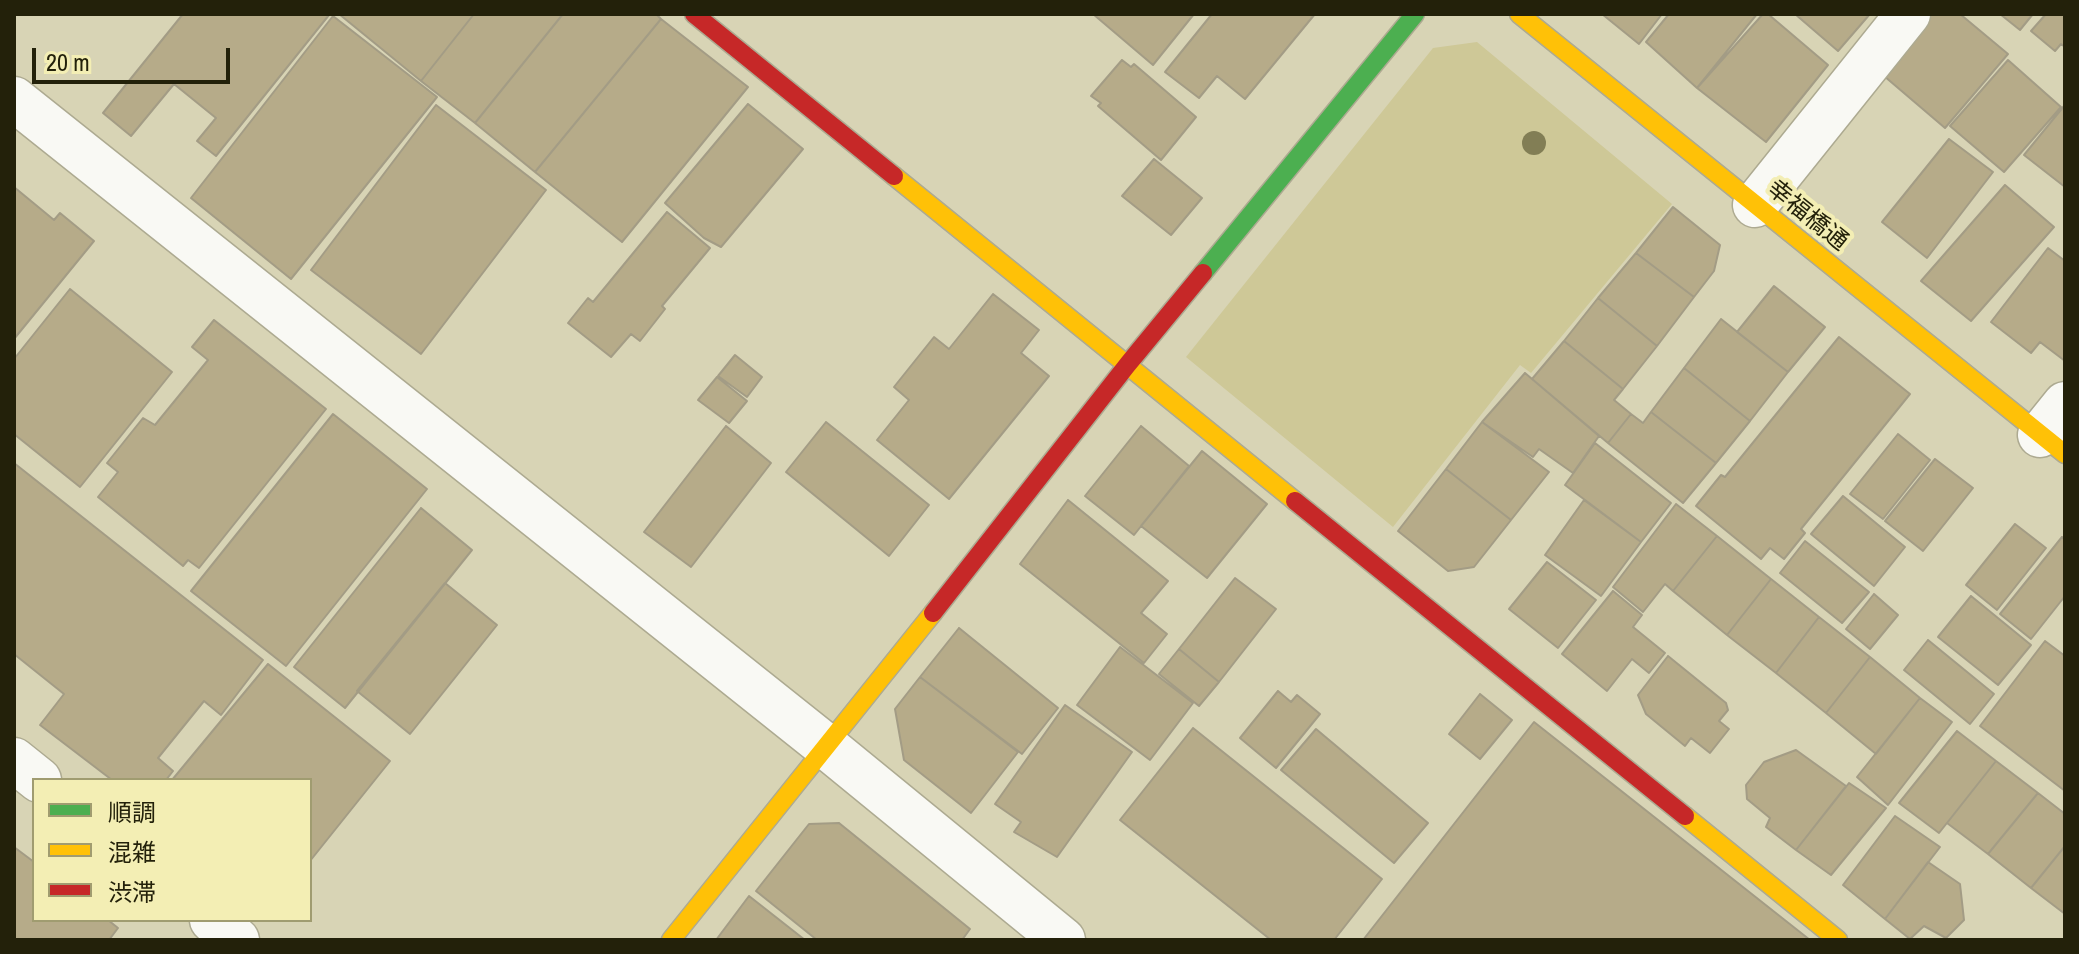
<!DOCTYPE html>
<meta charset="utf-8">
<style>
body{margin:0}
#map{position:relative;width:2079px;height:954px;overflow:hidden;background:#d8d4b5;font-family:"Archivo Narrow","Noto Sans JP",sans-serif}
canvas{display:block}
.frame{position:absolute;inset:0;border:16px solid #23210a;pointer-events:none}
.legend{position:absolute;left:32px;top:778px;width:280px;height:144px;box-sizing:border-box;background:#f3eeb4;border:2px solid #a09c70;margin:0;padding:10px 14px;list-style:none;font-size:24px;color:#23210a}
.legend li{display:flex;align-items:center;gap:16px;height:40px}
.legend b{width:40px;border:2px solid #a09c70}
.scale{position:absolute;left:32px;top:48px;width:198px;height:36px;box-sizing:border-box;border:4px solid #23210a;border-top:0;padding-left:10px;font-size:24px;line-height:28px;white-space:nowrap;color:#23210a;-webkit-text-stroke:6px #f3eeb4;paint-order:stroke}
</style>
<div id="map">
<canvas width="2079" height="954"></canvas>
<div class="frame"></div>
<ul class="legend">
<li><b style="height:10px;background:#4caf50"></b>順調</li>
<li><b style="height:10px;background:#ffc107"></b>混雑</li>
<li><b style="height:10px;background:#c62828"></b>渋滞</li>
</ul>
<div class="scale">20 m</div>
</div>
<script>
const ctx = document.querySelector('canvas').getContext('2d');
ctx.lineJoin = 'round';
function fillPath(path, color) {
  ctx.fillStyle = color;
  ctx.fill(path, 'evenodd');
}
function poly(rows) {
  const path = new Path2D();
  for (const r of rows) {
    path.moveTo(r[0], r[1]);
    for (let i = 2; i < r.length; i += 2) path.lineTo(r[i], r[i + 1]);
  }
  return path;
}
function stroke(path, color, width, dash) {
  ctx.strokeStyle = color;
  ctx.lineWidth = width;
  ctx.lineCap = dash ? 'butt' : 'round';
  ctx.setLineDash(dash || []);
  ctx.stroke(path);
}
function write(font, color, halo, rows, align = 'center') {
  ctx.font = font + ' "Archivo Narrow","Noto Sans JP",sans-serif';
  ctx.lineWidth = 8;
  ctx.setLineDash([]);
  ctx.textBaseline = 'middle';
  ctx.strokeStyle = halo;
  ctx.fillStyle = color;
  for (const [text, x, y, turn = 0] of rows) {
    ctx.save();
    ctx.translate(x, y);
    ctx.rotate((+turn || 0) * Math.PI / 180);
    ctx.textAlign = isNaN(turn) ? turn : align;
    if (halo) ctx.strokeText(text, 0, 0);
    ctx.fillText(text, 0, 0);
    ctx.restore();
  }
}
const green = poly([
 [1477,42,1672,204,1531,373,1520,365,1393,527,1186,357,1433,48]
]);
const building = poly([
 [183,14,328,14,329,15,216,156,197,141,216,118,174,84,131,136,103,113,183,14],
 [339,14,474,14,421,81,339,14],
 [474,14,563,14,475,123,421,81,474,14],
 [563,14,656,14,661,19,535,172,475,123,563,14],
 [1093,14,1194,14,1153,65,1093,14],
 [1212,14,1315,14,1245,99,1217,76,1199,98,1165,72,1212,14],
 [1602,14,1662,14,1639,44,1602,14],
 [1669,14,1757,14,1697,88,1646,42,1669,14],
 [1763,14,1768,14,1828,65,1766,142,1697,88,1763,14],
 [1795,14,1870,14,1838,51,1795,14],
 [1924,14,1960,14,2008,54,1945,128,1877,70,1924,14],
 [2000,14,2033,14,2020,30,2000,14],
 [2046,14,2065,14,2065,47,2061,44,2055,51,2031,31,2046,14],
 [333,16,437,97,291,279,191,198,333,16],
 [661,19,748,87,622,242,535,172,661,19],
 [1122,60,1131,67,1134,64,1196,117,1161,160,1098,106,1101,103,1091,96,1122,60],
 [2008,60,2061,107,2004,172,1950,126,2008,60],
 [748,104,803,149,721,247,704,238,665,203,748,104],
 [436,105,546,190,421,354,311,270,436,105],
 [2064,106,2065,106,2065,187,2024,155,2064,106],
 [1949,139,1993,172,1927,258,1882,222,1949,139],
 [1154,159,1202,198,1171,235,1122,196,1154,159],
 [2005,185,2054,227,1971,321,1921,281,2005,185],
 [14,187,54,220,60,213,94,241,14,339,14,187],
 [1673,207,1720,245,1714,271,1694,297,1636,253,1673,207],
 [667,212,710,248,662,306,665,309,640,341,631,334,611,357,568,323,588,298,593,302,667,212],
 [2048,248,2065,261,2065,361,2040,342,2031,353,1991,322,2048,248],
 [1636,253,1694,297,1657,346,1598,298,1636,253],
 [1774,286,1825,327,1788,372,1737,332,1774,286],
 [70,289,172,372,80,487,14,434,14,359,70,289],
 [993,294,1039,330,1021,353,1049,376,949,499,877,440,909,400,894,387,934,337,949,349,993,294],
 [1598,298,1657,346,1623,389,1564,341,1598,298],
 [1721,319,1788,372,1750,421,1684,368,1721,319],
 [214,320,326,409,199,568,188,560,183,566,98,497,118,472,107,463,143,418,155,425,208,360,192,347,214,320],
 [1839,337,1910,394,1801,529,1805,533,1784,559,1770,548,1761,559,1696,506,1721,475,1725,477,1839,337],
 [1564,341,1623,389,1614,400,1631,414,1608,443,1532,379,1564,341],
 [735,355,762,377,747,397,718,376,735,355],
 [1684,368,1750,421,1716,463,1651,412,1684,368],
 [1525,373,1599,436,1573,473,1539,449,1533,457,1482,422,1525,373],
 [717,377,747,401,729,423,698,400,717,377],
 [1651,412,1716,463,1683,503,1608,443,1631,414,1643,423,1651,412],
 [333,414,427,489,286,666,191,591,333,414],
 [826,422,929,505,889,556,786,472,826,422],
 [1482,422,1549,472,1511,520,1446,469,1482,422],
 [726,426,771,463,691,567,644,532,726,426],
 [1141,426,1189,466,1134,535,1085,496,1141,426],
 [1898,434,1930,460,1883,519,1850,494,1898,434],
 [1595,443,1671,503,1641,542,1565,485,1595,443],
 [1202,451,1267,504,1207,578,1141,526,1202,451],
 [1935,459,1973,488,1923,551,1885,521,1935,459],
 [14,463,263,660,221,715,204,701,158,758,173,771,166,780,112,780,40,725,64,694,14,654,14,463],
 [1446,469,1511,520,1474,567,1448,571,1398,531,1446,469],
 [1843,496,1905,547,1874,586,1811,534,1843,496],
 [1068,500,1168,581,1141,613,1167,634,1144,663,1020,564,1068,500],
 [1584,500,1641,542,1601,596,1545,555,1584,500],
 [1676,504,1717,536,1673,591,1665,584,1643,612,1613,587,1676,504],
 [421,508,472,550,345,708,294,667,421,508],
 [2015,524,2046,548,1997,610,1966,585,2015,524],
 [1717,536,1771,579,1727,635,1673,591,1717,536],
 [2062,537,2065,540,2065,596,2031,639,2000,614,2062,537],
 [1805,541,1869,592,1842,623,1780,573,1805,541],
 [1547,562,1596,600,1558,648,1509,609,1547,562],
 [1235,578,1276,609,1219,682,1179,649,1235,578],
 [1771,579,1819,617,1776,673,1727,635,1771,579],
 [445,583,497,625,410,734,357,691,445,583],
 [1613,591,1642,615,1633,627,1665,653,1649,673,1632,659,1607,691,1562,654,1613,591],
 [1874,594,1898,615,1870,649,1846,629,1874,594],
 [1971,596,2031,645,1998,685,1938,637,1971,596],
 [1819,617,1870,657,1826,713,1776,673,1819,617],
 [959,628,1058,708,1022,754,920,677,959,628],
 [1928,640,1994,694,1970,724,1904,670,1928,640],
 [2045,641,2065,656,2065,791,1980,726,2045,641],
 [1120,647,1193,703,1150,760,1077,705,1120,647],
 [1179,649,1219,682,1199,706,1159,674,1179,649],
 [1668,656,1726,703,1728,710,1719,721,1729,729,1710,753,1691,738,1685,746,1646,714,1638,695,1668,656],
 [1870,657,1920,698,1876,754,1826,713,1870,657],
 [268,664,390,761,310,861,310,780,172,780,268,664],
 [920,677,1018,752,971,813,904,760,895,709,920,677],
 [1278,691,1291,702,1297,695,1320,714,1276,768,1240,738,1278,691],
 [1480,694,1512,720,1480,759,1449,734,1480,694],
 [1920,698,1952,722,1888,805,1857,777,1920,698],
 [1065,705,1132,752,1057,857,1014,832,1021,822,995,804,1065,705],
 [1534,722,1810,940,1363,940,1534,722],
 [1193,728,1382,879,1334,940,1271,940,1120,820,1193,728],
 [1316,729,1428,823,1394,863,1281,770,1316,729],
 [1957,731,1996,761,1939,833,1899,803,1957,731],
 [1796,750,1846,786,1796,850,1766,827,1770,818,1747,799,1746,785,1764,762,1796,750],
 [1996,761,2038,793,1988,854,1947,823,1996,761],
 [1849,783,1886,808,1831,875,1796,850,1849,783],
 [2038,793,2065,814,2065,846,2031,888,1988,854,2038,793],
 [1895,816,1940,847,1885,919,1843,885,1895,816],
 [839,823,970,929,962,940,817,940,756,891,809,824,839,823],
 [2065,846,2065,914,2031,888,2065,846],
 [14,847,34,862,34,920,108,920,118,928,109,940,14,940,14,847],
 [1928,862,1960,884,1964,920,1946,938,1924,926,1910,939,1885,919,1928,862],
 [749,896,805,940,716,940,749,896]
]);
const street = poly([
 [14,99,827,747,1063,940],
 [1755,205,1908,14],
 [2040,435,2065,404],
 [14,760,39,780],
 [212,920,237,940]
]);
const fast = poly([
 [1203,273,1415,14]
]);
const slow = poly([
 [1519,14,2065,454],
 [894,176,1295,501],
 [1685,816,1838,940],
 [671,940,933,613]
]);
const jam = poly([
 [694,14,894,176],
 [1295,501,1685,816],
 [933,613,1128,364,1203,273]
]);
const trees = [
 [1534,143]
];
const streetNames = [
 ["幸福橋通",1807,216,39]
];
fillPath(green, '#cec897');
fillPath(building, '#b6ab89');
stroke(building, '#a39c85', 2);
stroke(street, '#adaa91', 47);
stroke(fast, '#adaa91', 21);
stroke(slow, '#adaa91', 21);
stroke(jam, '#adaa91', 21);
stroke(street, '#f9f9f4', 44);
stroke(fast, '#4caf50', 18);
stroke(slow, '#ffc107', 18);
stroke(jam, '#c62828', 18);
ctx.fillStyle = '#827e55';
for (const [x, y] of trees) {
  ctx.beginPath();
  ctx.arc(x, y, 12, 0, 2 * Math.PI);
  ctx.fill();
}
write('24px', '#23210a', '#f3eeb4', streetNames);
</script>
